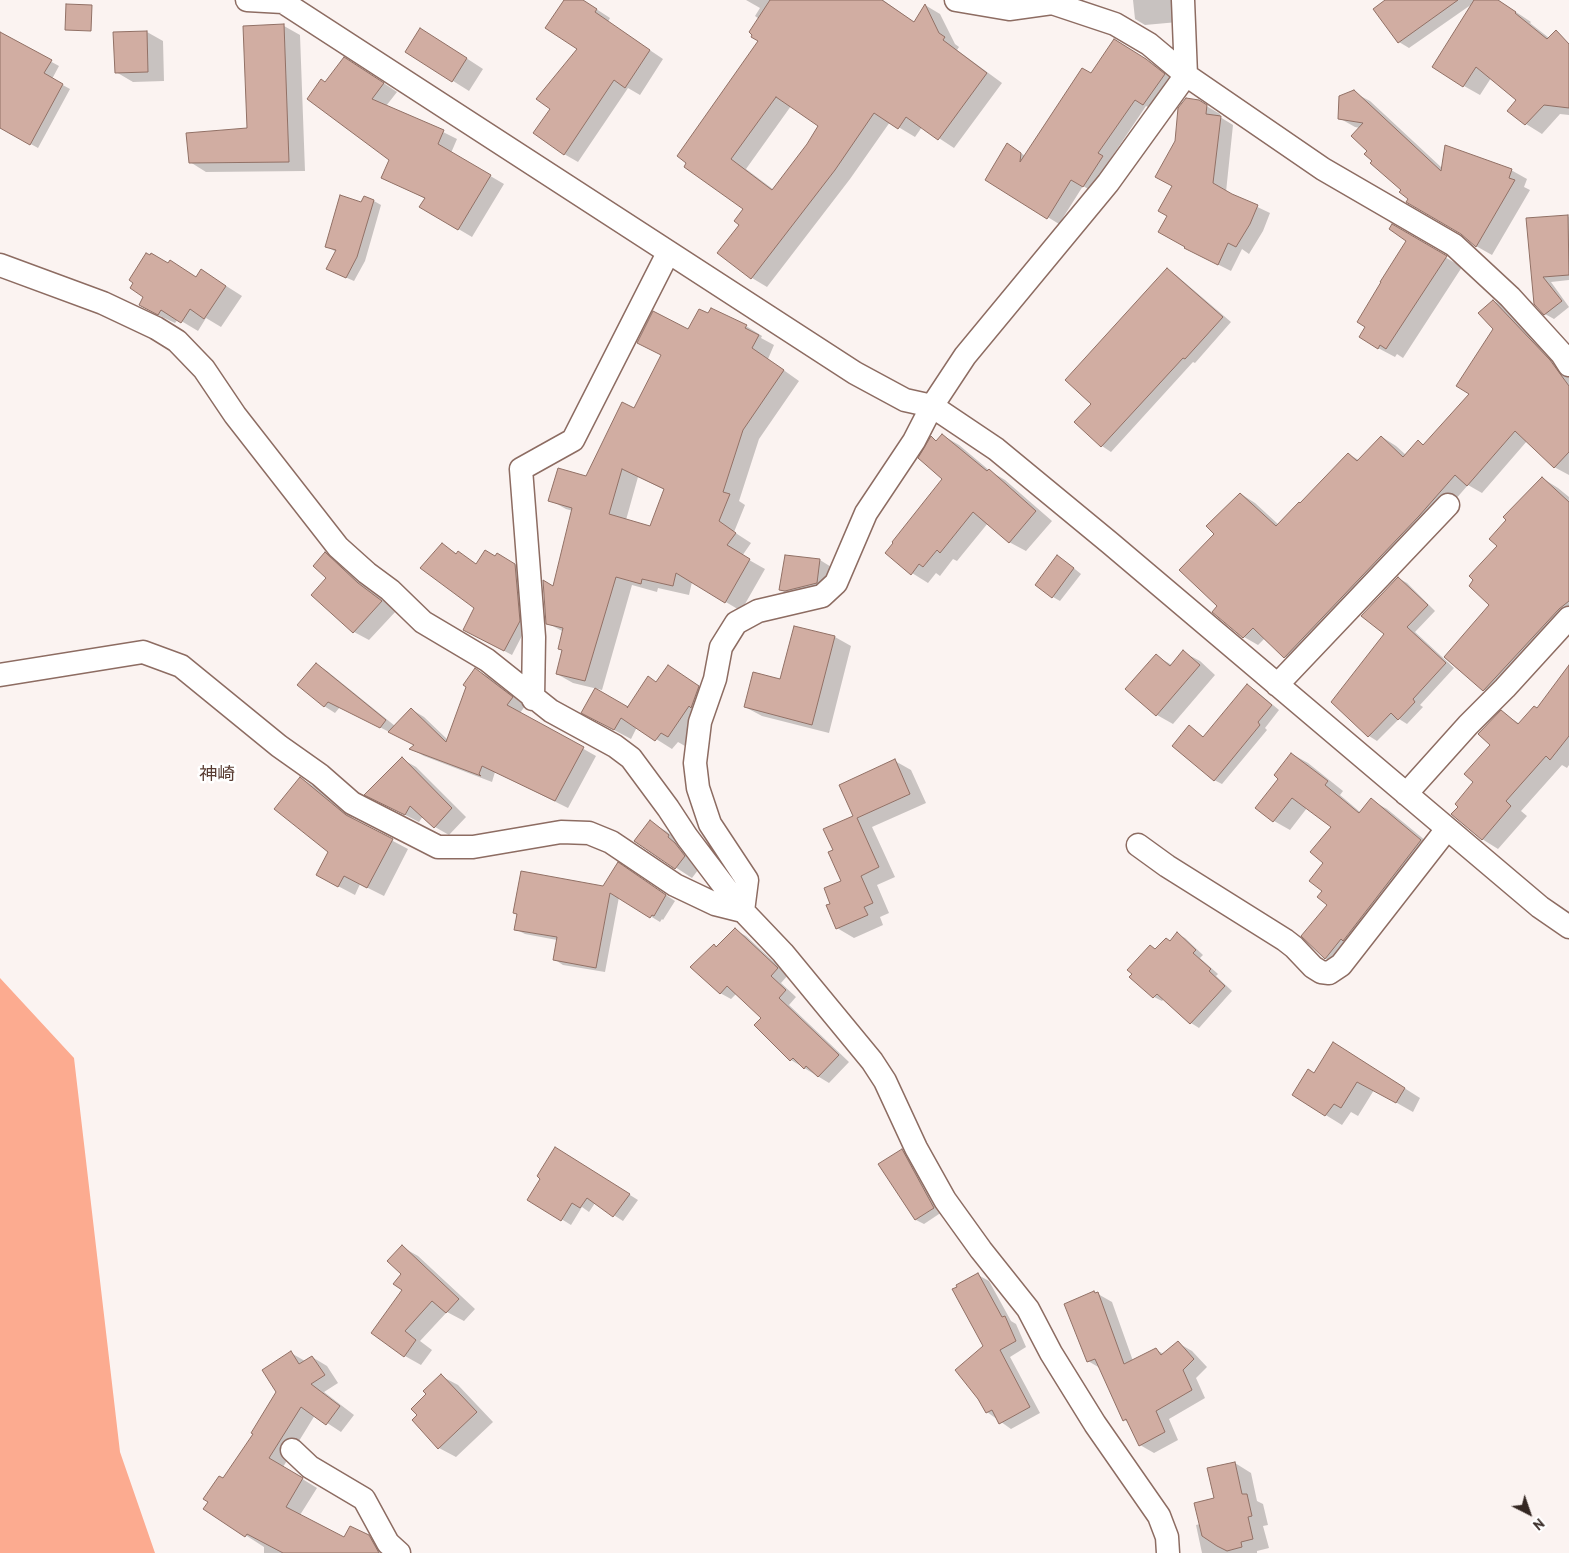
<!DOCTYPE html>
<meta charset="utf-8">
<style>
body{margin:0}
#map{position:relative;width:1569px;height:1553px;overflow:hidden;background:#fbf3f1;font-family:"PT Sans",sans-serif}
canvas{display:block}
.north{position:absolute;left:1504px;top:1488px;width:50px;height:50px;-webkit-text-stroke:4px #fff;paint-order:stroke;rotate:139deg;font-size:14px;font-weight:700;line-height:20px;text-align:center;color:#342722}
.north::after{content:'';display:block;margin:auto;width:18px;height:22px;background:#342722;clip-path:polygon(50% 0,100% 100%,50% 72%,0 100%)}
</style>
<div id="map">
<canvas width="1569" height="1553"></canvas>
<div class="north">N</div>
</div>
<script>
const ctx = document.querySelector('canvas').getContext('2d');
ctx.lineJoin = 'round';
function fillPath(path, color) {
  ctx.fillStyle = color;
  ctx.fill(path, 'evenodd');
}
function poly(rows) {
  const path = new Path2D();
  for (const r of rows) {
    path.moveTo(r[0], r[1]);
    for (let i = 2; i < r.length; i += 2) path.lineTo(r[i], r[i + 1]);
  }
  return path;
}
function stroke(path, color, width, dash) {
  ctx.strokeStyle = color;
  ctx.lineWidth = width;
  ctx.lineCap = dash ? 'butt' : 'round';
  ctx.setLineDash(dash || []);
  ctx.stroke(path);
}
function write(font, color, halo, rows, align = 'center') {
  ctx.font = font + ' "PT Sans","Noto Sans JP",sans-serif';
  ctx.lineWidth = 5;
  ctx.setLineDash([]);
  ctx.textBaseline = 'middle';
  ctx.strokeStyle = halo;
  ctx.fillStyle = color;
  for (const [text, x, y, turn = 0] of rows) {
    ctx.save();
    ctx.translate(x, y);
    ctx.rotate((+turn || 0) * Math.PI / 180);
    ctx.textAlign = isNaN(turn) ? turn : align;
    if (halo) ctx.strokeText(text, 0, 0);
    ctx.fillText(text, 0, 0);
    ctx.restore();
  }
}
const green = poly([
 [0,978,74,1058,120,1452,155,1553,0,1553]
]);
const shadow = poly([
 [565,0,582,0,584,1,610,18,608,22,663,59,640,95,628,88,578,162,564,154,579,49],
 [746,0,883,0,915,23,925,5,940,14,955,44,959,47,957,50,1002,83,954,148,922,127,915,137,890,122,850,179,767,287,752,278,719,253,740,225,745,209,686,167,760,41,759,19,755,16,760,8],
 [791,106,820,126,808,144,774,190,746,169],
 [1133,0,1176,0,1178,22,1145,25,1135,19],
 [1387,0,1498,0,1531,22,1530,23,1563,49,1569,79,1569,115,1560,114,1542,134,1526,124,1508,110,1518,100,1491,78,1480,95,1464,86,1475,2,1409,48,1399,42,1375,9],
 [284,26,300,35,305,171,206,172,190,162,249,129],
 [147,32,163,41,164,81,133,82,116,72],
 [6,37,59,66,52,79,70,89,38,148,0,127,0,48],
 [437,39,483,69,469,91,407,52],
 [1126,47,1158,67,1176,82,1155,111,1146,106,1109,161,1114,163,1095,193,1083,186,1059,224,986,179,1018,151,1025,156,1092,74],
 [358,66,397,92,386,106,443,132,457,139,451,153,504,184,472,237,421,207,426,199,383,177,391,159,326,83],
 [1353,92,1370,101,1442,168,1511,170,1527,179,1524,187,1530,190,1492,255,1476,246,1462,233,1410,198,1374,160,1360,128,1355,127,1339,118],
 [1198,101,1220,114,1220,117,1233,125,1226,192,1270,213,1263,231,1249,254,1242,249,1231,271,1199,255,1169,216,1174,186],
 [374,201,381,205,365,261,354,281,327,269,336,252,326,246,361,204],
 [1568,216,1569,217,1569,280,1551,282,1569,307,1554,319,1545,314,1528,220],
 [1392,226,1462,267,1403,358,1397,354,1395,357,1378,348,1408,240],
 [168,264,197,278,201,270,242,296,221,327,206,318,198,331,178,319,175,323,156,314],
 [1167,269,1176,275,1231,322,1195,363,1193,362,1111,452,1102,446,1076,422,1093,404],
 [1494,301,1508,309,1569,376,1569,475,1554,467,1527,441,1482,493,1468,485,1434,524,1299,666,1285,657,1265,638,1258,645,1244,637,1219,606,1216,534,1241,494,1255,503,1279,525,1301,504,1348,454,1359,460,1382,437,1396,446,1406,455,1419,442,1425,445,1471,394,1495,329],
 [712,309,746,326,762,336,761,338,774,345,768,359,799,381,759,439,739,501,745,505,734,532,751,543,742,556,765,569,741,611,692,582,689,595,658,588,657,592,632,585,602,690,573,683,557,674,563,651,559,648,564,632,547,623,573,511,566,509,550,500,587,477,689,331,709,315],
 [638,477,665,490,651,527,626,520],
 [942,435,959,445,990,471,1005,480,1052,521,1026,551,1009,542,988,523,957,561,953,559,940,576,936,573,928,583,912,573,944,479,932,438,937,441],
 [1542,478,1558,488,1569,497,1569,625,1500,700,1484,690,1446,656,1491,605,1498,546],
 [443,545,457,554,476,565,496,558,498,555,523,569,527,626,512,655,472,634,475,608],
 [326,554,341,562,374,593,397,610,369,640,354,632,328,578],
 [820,560,836,570,832,593,797,599,781,590],
 [1065,561,1081,574,1060,601,1053,597],
 [1398,578,1407,583,1435,611,1415,632,1454,668,1420,705,1423,707,1407,724,1399,719,1377,741,1369,736,1385,633],
 [835,637,851,646,829,733,762,716,745,707,781,681],
 [1183,652,1200,661,1215,675,1173,724,1157,715,1156,656,1172,665],
 [316,664,327,671,395,726,411,709,424,717,448,740,476,670,489,677,525,706,520,713,596,756,568,808,495,772,492,782,424,756,411,749,415,745,340,707,335,713,324,706],
 [1569,666,1569,765,1567,768,1562,765,1521,811,1527,816,1498,849,1482,839,1460,807,1475,781,1491,745,1501,712,1520,724,1538,709],
 [684,676,714,697,706,715,685,746,678,742,672,749,637,727,631,739,599,722,628,708,649,678,657,683],
 [1247,685,1255,690,1279,710,1265,728,1267,730,1222,784,1214,780,1189,727,1204,737],
 [1292,754,1308,763,1343,791,1340,795,1360,812,1371,800,1387,809,1437,850,1341,967,1325,958,1329,905,1324,891,1325,863,1332,827,1307,808,1290,830,1274,821,1257,808,1280,778],
 [402,759,416,767,466,817,449,835,435,827,423,816,419,822,380,802],
 [895,761,911,770,926,803,872,827,895,877,877,885,889,913,880,917,883,925,854,938,837,928,832,904,843,881,834,851,854,816],
 [300,778,317,788,359,823,408,849,384,896,360,884,355,895,334,884,329,852],
 [650,822,666,831,685,845,701,866,692,878,635,841],
 [627,869,675,901,663,920,662,919,660,922,619,897,605,972,563,965,554,959,557,940,525,934,515,929,518,915,514,913,603,888],
 [735,930,746,936,788,975,781,983,796,997,789,1005,849,1062,829,1083,791,1060,763,1018,737,993,731,999,720,993,714,946,717,947],
 [1177,934,1185,938,1203,955,1200,958,1218,974,1216,976,1232,991,1199,1028,1191,1023,1164,999,1162,1001,1154,997,1156,950,1171,942],
 [1349,1053,1420,1098,1413,1112,1374,1090,1358,1116,1351,1112,1342,1125,1293,1095,1314,1074],
 [902,1150,909,1155,942,1212,924,1224,916,1220,880,1164],
 [564,1154,638,1200,623,1221,595,1203,589,1212,582,1207,571,1225,529,1199],
 [402,1247,418,1256,475,1309,464,1321,447,1312,420,1341,432,1350,421,1365,405,1356,373,1333,404,1290],
 [978,1275,989,1281,1011,1321,1016,1324,1026,1347,1010,1357,1040,1413,1011,1429,987,1412,985,1346],
 [1096,1294,1098,1294,1112,1302,1133,1361,1156,1350,1164,1354,1178,1343,1192,1351,1207,1367,1196,1378,1205,1398,1169,1419,1178,1440,1154,1453,1140,1445,1130,1423,1124,1420,1100,1368,1088,1361],
 [291,1353,305,1361,312,1357,327,1366,338,1383,324,1392,354,1415,341,1432,315,1415,283,1467,317,1488,300,1515,344,1539,368,1536,383,1545,387,1553,264,1553,264,1547,205,1509,254,1433,278,1392],
 [441,1376,458,1385,493,1422,456,1457,439,1448,413,1420,419,1415],
 [1235,1463,1251,1473,1257,1501,1263,1504,1268,1525,1263,1526,1269,1548,1257,1551,1257,1553,1202,1553,1196,1525,1200,1524]
]);
const building = poly([
 [564,0,583,0,597,9,595,12,650,50,625,88,614,80,564,155,533,133,550,109,536,99,577,49,545,28,564,0],
 [770,0,882,0,914,22,925,4,939,33,945,37,943,40,987,73,938,140,906,117,898,129,874,113,835,170,751,279,717,253,739,225,734,221,743,209,684,167,686,163,677,156,758,41,751,37,752,35,749,32,770,0],
 [776,97,818,126,807,144,772,190,731,159,776,97],
 [1385,0,1458,0,1398,43,1373,9,1385,0],
 [1474,0,1498,0,1516,12,1515,13,1547,39,1556,30,1569,44,1569,108,1544,105,1525,125,1507,111,1516,100,1476,67,1463,87,1432,67,1474,0],
 [66,4,92,5,91,31,65,30,66,4],
 [284,24,289,162,189,163,186,133,247,128,243,26,284,24],
 [420,28,467,58,452,82,405,52,420,28],
 [147,31,148,72,115,73,113,32,147,31],
 [0,32,52,60,44,73,63,84,30,145,0,128,0,32],
 [1114,39,1146,59,1165,74,1143,105,1135,100,1098,153,1103,156,1083,187,1071,180,1047,219,985,180,1007,143,1021,153,1020,162,1082,68,1091,73,1114,39],
 [344,57,384,83,372,99,444,130,438,144,491,175,458,230,419,207,425,198,381,178,389,160,307,99,321,79,325,82,344,57],
 [1354,90,1441,171,1445,145,1512,169,1509,178,1515,180,1476,247,1461,234,1406,202,1408,199,1399,192,1401,190,1370,163,1372,161,1364,154,1367,151,1351,136,1363,123,1338,119,1339,96,1354,90],
 [1186,98,1199,100,1207,105,1206,114,1221,116,1213,183,1232,194,1258,205,1250,224,1236,247,1228,243,1218,265,1184,248,1185,247,1158,232,1167,216,1158,211,1172,186,1155,177,1175,141,1178,108,1186,98],
 [340,195,361,202,364,196,374,200,357,257,346,278,326,269,336,250,325,247,340,195],
 [1568,215,1569,275,1543,277,1562,301,1544,315,1534,304,1526,218,1568,215],
 [1392,224,1447,256,1386,349,1380,345,1378,349,1359,337,1365,327,1357,322,1381,282,1380,282,1406,241,1389,229,1392,224],
 [146,253,150,255,151,253,168,263,170,260,196,277,201,269,226,286,204,319,190,309,181,323,161,310,158,315,139,305,143,297,130,288,133,283,129,280,146,253],
 [1167,268,1223,317,1185,359,1183,358,1101,447,1074,422,1091,404,1065,380,1167,268],
 [1493,300,1550,360,1569,386,1569,452,1554,468,1515,431,1467,486,1455,475,1419,516,1284,658,1253,628,1243,638,1212,612,1217,606,1179,570,1214,534,1206,526,1240,493,1276,526,1299,502,1300,503,1348,453,1357,461,1381,436,1403,457,1418,440,1423,445,1469,394,1456,386,1493,329,1478,313,1493,300],
 [711,308,747,325,745,328,759,335,752,348,784,370,743,430,723,492,730,494,719,521,736,533,727,545,750,559,725,603,676,573,673,586,642,579,641,584,616,577,585,681,556,674,562,650,558,649,563,628,546,624,543,580,553,586,572,508,548,501,558,468,586,476,622,402,634,408,661,355,637,343,653,311,688,329,699,309,708,313,711,308],
 [622,469,664,489,650,526,609,514,622,469],
 [942,434,987,471,989,469,1036,511,1009,543,973,512,940,553,937,550,923,567,919,564,911,575,885,553,893,543,892,542,942,479,918,458,931,436,936,441,942,434],
 [1542,477,1569,502,1569,601,1559,609,1483,691,1444,657,1489,605,1469,586,1473,580,1469,576,1497,546,1489,539,1506,520,1503,517,1542,477],
 [442,543,456,554,458,551,476,564,485,550,495,556,497,553,515,564,520,621,504,651,463,630,474,608,420,568,442,543],
 [325,552,358,583,382,601,353,633,311,595,326,578,313,566,325,552],
 [785,555,820,559,817,583,785,591,779,590,785,555],
 [1057,555,1074,568,1052,598,1035,585,1057,555],
 [1398,577,1428,605,1407,627,1446,663,1413,699,1415,702,1398,720,1391,713,1368,737,1331,702,1384,634,1361,616,1398,577],
 [794,626,835,636,812,725,744,707,753,672,780,679,794,626],
 [1183,650,1200,665,1156,716,1125,689,1156,654,1170,666,1183,650],
 [316,663,386,720,380,728,328,702,324,707,297,685,316,663],
 [668,665,699,686,691,708,689,706,668,737,661,733,655,741,621,718,614,730,581,713,595,688,628,707,627,708,648,676,656,682,668,665],
 [1569,665,1569,736,1550,760,1546,756,1506,801,1511,806,1482,840,1451,814,1458,807,1455,804,1473,782,1464,774,1490,745,1478,734,1501,710,1518,724,1534,706,1537,708,1569,665],
 [475,668,513,697,507,705,584,747,555,801,482,766,479,774,481,776,409,749,414,745,388,732,411,708,446,742,466,687,463,685,475,668],
 [1247,684,1272,705,1258,722,1260,725,1214,781,1172,746,1189,725,1203,737,1247,684],
 [1291,753,1328,781,1325,785,1359,813,1371,798,1421,840,1343,941,1341,939,1325,959,1301,936,1327,905,1317,897,1322,891,1309,881,1323,863,1310,852,1331,827,1292,798,1273,822,1255,808,1278,779,1274,775,1291,753],
 [402,757,452,808,434,828,410,806,405,815,364,795,402,757],
 [895,759,910,794,857,818,879,867,861,876,873,903,864,907,868,915,836,929,826,905,830,904,824,888,841,881,828,852,833,850,823,829,853,816,839,785,895,759],
 [300,777,346,815,393,839,367,888,344,876,338,887,316,875,328,852,274,809,300,777],
 [650,820,669,835,668,837,675,843,685,856,675,869,634,841,650,820],
 [618,862,666,895,654,916,652,915,650,918,610,893,596,968,553,960,557,937,514,930,517,914,513,913,521,871,603,886,618,862],
 [735,928,778,968,771,976,786,990,779,998,839,1055,818,1077,806,1066,804,1069,793,1058,790,1061,754,1025,761,1018,727,986,720,994,690,967,714,944,716,947,735,928],
 [1177,932,1196,950,1193,953,1211,969,1209,971,1225,986,1190,1024,1157,994,1153,998,1129,977,1132,974,1127,970,1150,945,1155,949,1166,938,1170,941,1177,932],
 [1333,1042,1405,1088,1396,1103,1357,1082,1341,1108,1334,1104,1325,1116,1292,1095,1308,1069,1314,1073,1333,1042],
 [555,1147,630,1194,613,1217,587,1198,580,1208,572,1203,561,1221,527,1200,540,1179,537,1176,555,1147],
 [902,1149,934,1208,915,1220,878,1164,902,1149],
 [402,1245,459,1299,446,1313,432,1301,405,1331,416,1340,404,1357,371,1333,402,1290,393,1284,401,1274,387,1261,402,1245],
 [978,1273,1002,1317,1005,1316,1016,1341,1000,1350,1030,1407,999,1424,992,1410,986,1413,978,1399,955,1370,983,1346,952,1289,957,1287,956,1285,978,1273],
 [1094,1291,1095,1293,1098,1292,1124,1364,1156,1348,1161,1355,1178,1341,1194,1359,1183,1370,1192,1390,1156,1411,1165,1432,1139,1446,1126,1419,1123,1421,1095,1359,1087,1362,1064,1304,1094,1291],
 [291,1351,299,1364,312,1356,325,1375,311,1384,340,1406,326,1425,301,1407,269,1458,303,1478,286,1507,344,1537,350,1526,369,1535,379,1553,283,1553,247,1534,245,1537,203,1509,208,1502,203,1499,219,1476,223,1478,253,1434,251,1433,276,1392,262,1370,291,1351],
 [441,1374,477,1412,438,1449,412,1420,417,1415,411,1409,426,1394,423,1391,441,1374],
 [1235,1462,1242,1494,1247,1494,1252,1516,1248,1517,1253,1539,1241,1542,1242,1547,1227,1551,1217,1546,1202,1536,1194,1503,1214,1498,1207,1468,1235,1462]
]);
const minor = poly([
 [247,0,283,2,855,373,905,400,932,406,996,449,1110,543,1540,907,1569,927],
 [956,0,1009,9,1052,3,1115,24,1149,44,1186,75,1323,169,1454,245,1510,297,1562,354,1569,365],
 [0,265,103,303,156,328,177,341,204,369,235,415,338,547,367,573,390,590,423,622,487,660,551,711,615,746,631,758,668,808,687,837,743,911,783,953,872,1061,885,1081,916,1148,945,1200,981,1250,1028,1309,1051,1353,1095,1424,1159,1516,1167,1537,1168,1553],
 [0,675,143,652,181,666,279,746,320,775,352,803,438,847,473,847,561,832,589,833,611,842,675,885,715,904,743,911,747,880,710,824,698,788,695,763,700,722,715,679,721,647,736,623,758,611,822,596,836,583,866,513,914,441,932,406,965,356,1108,183,1186,75,1183,0],
 [1277,685,1448,505],
 [533,699,534,637,521,469,573,440,668,253],
 [1406,794,1468,725,1505,688,1569,618],
 [1138,845,1167,866,1285,940,1294,947,1313,967,1321,972,1329,973,1341,965,1447,829],
 [292,1450,310,1467,364,1499,388,1543,399,1553]
]);
const neighbourhoodNames = [
 ["神崎",217,775]
];
fillPath(green, '#fcab90');
fillPath(shadow, '#0003');
fillPath(building, '#d1ada2');
stroke(building, '#917065', 1);
stroke(minor, '#8d6c62', 25);
stroke(minor, '#fff', 22);
write('18px', '#593c32', '#fff', neighbourhoodNames);
</script>
